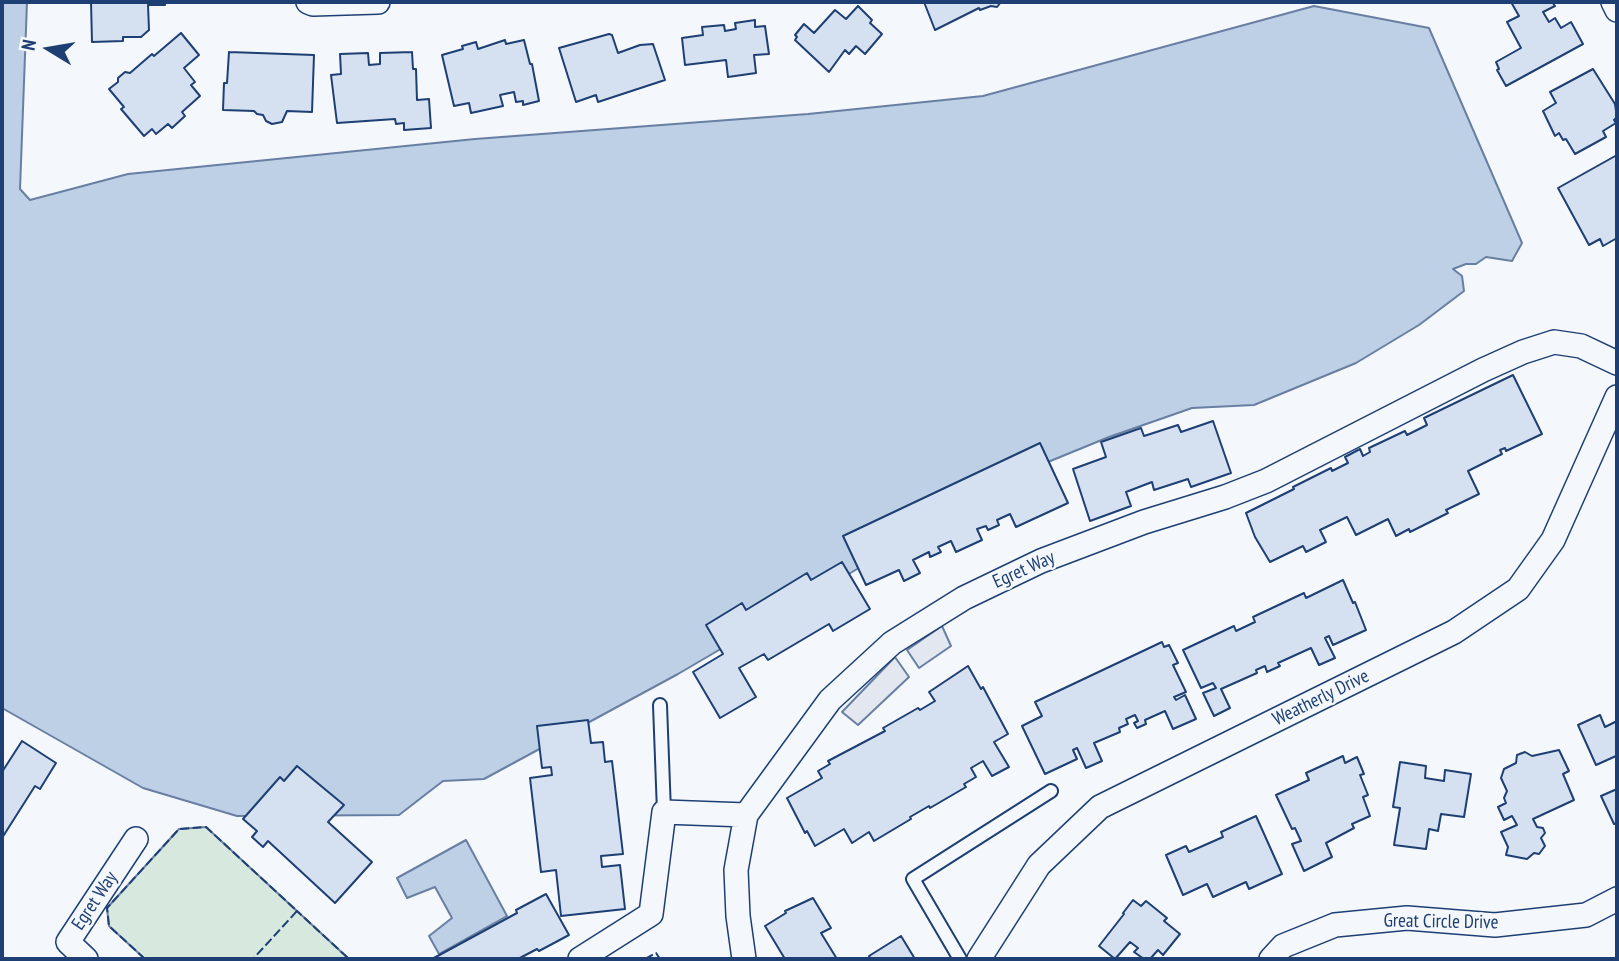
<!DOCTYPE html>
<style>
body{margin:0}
#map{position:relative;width:1619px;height:961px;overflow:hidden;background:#f4f7fb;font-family:"PT Sans Narrow",sans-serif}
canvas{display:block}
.frame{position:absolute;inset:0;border:4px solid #1d3f73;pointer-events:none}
.north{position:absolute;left:14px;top:14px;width:70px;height:70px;-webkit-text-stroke:5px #f4f7fb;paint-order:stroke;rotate:281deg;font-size:19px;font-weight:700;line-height:28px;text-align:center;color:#1d3f73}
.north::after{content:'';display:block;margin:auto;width:24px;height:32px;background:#1d3f73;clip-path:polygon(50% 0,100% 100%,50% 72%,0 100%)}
</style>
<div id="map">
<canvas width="1619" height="961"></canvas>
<div class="frame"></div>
<div class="north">N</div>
</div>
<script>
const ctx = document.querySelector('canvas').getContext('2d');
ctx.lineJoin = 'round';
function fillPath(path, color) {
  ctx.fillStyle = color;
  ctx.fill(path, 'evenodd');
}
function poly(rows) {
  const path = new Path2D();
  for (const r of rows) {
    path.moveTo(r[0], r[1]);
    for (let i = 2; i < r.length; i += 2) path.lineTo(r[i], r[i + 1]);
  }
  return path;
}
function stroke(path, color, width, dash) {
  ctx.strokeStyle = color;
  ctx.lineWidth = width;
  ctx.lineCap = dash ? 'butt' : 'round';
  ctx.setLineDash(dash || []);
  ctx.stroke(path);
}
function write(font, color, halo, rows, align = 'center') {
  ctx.font = font + ' "PT Sans Narrow",sans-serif';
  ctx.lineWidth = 5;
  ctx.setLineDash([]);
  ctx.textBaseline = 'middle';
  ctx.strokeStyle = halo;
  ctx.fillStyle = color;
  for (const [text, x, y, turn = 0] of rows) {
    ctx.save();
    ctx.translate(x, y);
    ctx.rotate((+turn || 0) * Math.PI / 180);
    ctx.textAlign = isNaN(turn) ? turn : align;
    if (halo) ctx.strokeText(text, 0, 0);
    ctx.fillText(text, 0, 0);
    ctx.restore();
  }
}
const green = poly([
 [206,827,349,959,145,959,109,926,107,908,179,829,206,827]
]);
const parking = poly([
 [942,626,951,646,919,668,907,650,942,626],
 [895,657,909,677,858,725,842,712,895,657]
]);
const water = poly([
 [2,2,27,2,20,189,30,200,128,174,475,139,808,114,983,96,1314,6,1429,28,1522,243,1512,261,1486,257,1476,264,1466,264,1453,269,1462,276,1464,291,1419,325,1356,363,1254,405,1192,408,1109,437,1021,473,678,674,484,779,443,781,399,815,237,816,143,788,2,708,2,2],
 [466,840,507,916,439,954,429,936,452,918,435,887,407,898,397,878,466,840]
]);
const building = poly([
 [91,2,165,2,165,5,148,5,149,30,141,37,123,37,123,41,92,42,91,2],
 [924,2,1001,2,997,7,991,6,980,10,979,8,935,30,924,2],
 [1511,2,1552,2,1555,6,1543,12,1549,22,1555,18,1561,28,1571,22,1583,44,1506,86,1497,70,1499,69,1496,62,1521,48,1507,22,1519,16,1511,2],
 [858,6,872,20,870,23,882,34,865,54,856,46,849,54,845,50,829,72,795,40,797,37,795,35,804,24,814,33,835,10,846,19,858,6],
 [755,20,755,27,765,26,769,54,754,55,756,73,728,77,726,60,685,65,682,38,703,35,702,27,724,25,725,31,736,29,735,23,755,20],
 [181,33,199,55,184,68,195,82,191,85,200,96,182,112,185,116,172,128,168,124,156,134,152,129,144,136,121,109,124,107,109,89,118,82,118,78,125,72,130,73,152,54,154,56,181,33],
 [609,34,612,35,618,53,640,45,653,44,665,80,598,102,596,95,576,102,559,48,609,34],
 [505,40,506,44,524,40,530,64,532,64,539,101,523,105,523,101,516,102,514,92,500,95,503,106,471,113,469,103,454,106,442,55,463,49,462,46,476,42,478,49,505,40],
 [229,52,314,55,312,112,287,111,282,122,272,124,266,121,263,115,257,114,254,111,223,110,224,83,227,83,229,52],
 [412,52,413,69,416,69,417,100,429,99,431,128,404,130,404,123,396,124,395,119,337,123,331,75,341,74,340,54,368,53,369,65,380,64,380,53,412,52],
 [1593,69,1615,104,1617,117,1614,120,1616,123,1603,131,1606,137,1575,154,1566,139,1563,140,1559,133,1555,136,1543,111,1556,103,1550,92,1593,69],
 [1617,155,1617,238,1603,246,1600,239,1589,245,1558,188,1617,155],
 [1513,375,1542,434,1506,451,1505,448,1500,450,1502,454,1468,471,1479,494,1446,510,1448,513,1410,532,1409,529,1396,536,1388,519,1356,535,1347,517,1320,530,1326,542,1306,552,1303,546,1270,562,1255,537,1246,513,1294,489,1293,487,1331,468,1332,471,1348,463,1345,457,1360,449,1363,456,1370,452,1369,448,1405,431,1407,435,1427,425,1424,418,1513,375],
 [1213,421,1231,473,1191,487,1188,479,1154,490,1152,482,1126,492,1131,506,1090,521,1073,469,1106,457,1101,442,1141,428,1144,436,1178,425,1181,432,1213,421],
 [1040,443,1068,503,1016,527,1010,514,997,520,999,525,988,530,986,526,977,529,982,540,956,552,951,541,938,547,941,552,930,557,929,552,913,560,920,573,904,581,899,570,866,585,843,536,1040,443],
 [842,562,870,609,833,631,829,624,768,660,764,654,739,668,756,697,720,718,693,672,723,654,706,625,742,603,746,610,807,573,811,580,842,562],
 [1343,580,1353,603,1355,602,1366,630,1333,645,1329,636,1325,638,1335,658,1319,665,1311,648,1278,663,1280,666,1267,672,1265,666,1256,670,1257,673,1221,689,1230,708,1214,716,1203,693,1216,688,1213,683,1201,688,1183,650,1234,626,1236,631,1255,622,1253,617,1304,593,1306,598,1343,580],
 [1162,642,1164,647,1169,645,1178,663,1173,665,1186,692,1174,697,1176,700,1185,695,1196,719,1173,729,1165,711,1145,720,1146,724,1137,728,1134,723,1138,721,1135,715,1126,719,1128,724,1119,728,1120,732,1094,743,1102,761,1086,768,1077,748,1073,750,1077,759,1045,774,1022,726,1042,716,1035,702,1162,642],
 [968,666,981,689,983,687,1008,734,994,742,1009,767,992,776,983,761,971,768,976,777,964,784,966,787,930,808,929,806,910,817,911,819,874,841,869,832,852,843,844,829,815,846,807,831,805,833,787,798,822,778,818,771,830,764,828,761,885,731,883,728,918,708,920,710,935,701,929,692,968,666],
 [1600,715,1605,727,1617,721,1617,759,1616,756,1596,765,1578,725,1600,715],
 [588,720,591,743,603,742,605,762,612,761,623,854,601,856,602,867,620,865,625,909,561,916,556,870,541,872,530,778,552,775,551,767,542,768,537,726,588,720],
 [22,741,56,763,40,789,35,786,2,838,2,772,22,741],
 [1559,750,1569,771,1563,774,1574,800,1533,819,1537,827,1543,828,1545,833,1541,838,1545,846,1539,854,1534,853,1527,859,1506,855,1508,847,1501,832,1517,825,1512,816,1504,820,1498,807,1506,803,1504,798,1507,791,1501,778,1504,769,1516,763,1517,755,1525,752,1532,756,1559,750],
 [1343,756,1345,763,1357,757,1364,774,1360,775,1368,795,1363,797,1370,816,1352,824,1354,828,1326,843,1332,857,1304,871,1292,844,1301,841,1295,828,1292,829,1276,795,1309,780,1306,773,1343,756],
 [1400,762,1426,766,1425,778,1444,781,1445,770,1471,774,1464,817,1441,814,1438,831,1429,829,1426,849,1394,845,1400,808,1393,807,1400,762],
 [297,766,344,805,328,822,372,862,335,903,268,841,263,847,252,837,257,831,243,819,280,777,284,781,297,766],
 [1617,789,1617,823,1614,824,1601,796,1617,789],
 [1256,816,1282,874,1249,889,1246,882,1213,897,1207,884,1183,895,1166,855,1186,846,1189,852,1223,837,1221,832,1256,816],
 [546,894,569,935,539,951,537,949,518,959,432,959,517,913,516,910,546,894],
 [813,898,831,928,821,933,837,959,785,959,765,926,786,913,785,911,813,898],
 [1133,900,1141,906,1146,901,1167,918,1164,921,1180,934,1163,955,1158,950,1150,959,1144,959,1134,952,1138,948,1130,942,1115,959,1099,946,1124,914,1123,913,1133,900],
 [901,936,915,959,871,959,869,956,901,936]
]);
const service = poly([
 [660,705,664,812],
 [960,959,913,879,1051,791]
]);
const minor = poly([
 [308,2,313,4,378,2],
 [1613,2,1617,10],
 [86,959,68,942,136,839],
 [580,959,651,914,664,812,746,815,830,700,892,643,964,598,1041,561,1144,522,1225,497,1266,481,1483,370,1523,352,1554,342,1581,346,1617,363],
 [744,959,738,916,736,870,746,815],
 [979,959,1039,865,1100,807,1454,632,1518,589,1553,540,1617,397],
 [1271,959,1283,946,1335,925,1407,918,1495,925,1586,915,1617,899]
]);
const fence = poly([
 [295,913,297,911,349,959],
 [145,959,109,926,107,908,179,829,206,827,297,911,253,959],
 [645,959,656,953,660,959]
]);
const streetNames = [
 ["Egret Way",1024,570,-24],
 ["Weatherly Drive",1321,698,-26],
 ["Egret Way",95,901,-56],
 ["Great Circle Drive",1441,922,1]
];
fillPath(green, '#d7e8df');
stroke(green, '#687fa3', 2);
fillPath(parking, '#e3e8f0');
stroke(parking, '#687fa3', 2);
fillPath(water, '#bed0e5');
stroke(water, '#687fa3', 2);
fillPath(building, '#d5e0f0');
stroke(building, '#1d3f73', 2);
stroke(service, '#1d3f73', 16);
stroke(minor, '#1d3f73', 26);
stroke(service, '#f4f7fb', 12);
stroke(minor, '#f4f7fb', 23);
stroke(fence, '#1d3f73', 2, [9, 3.5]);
write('19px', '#1d3f73', '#f4f7fb', streetNames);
</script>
